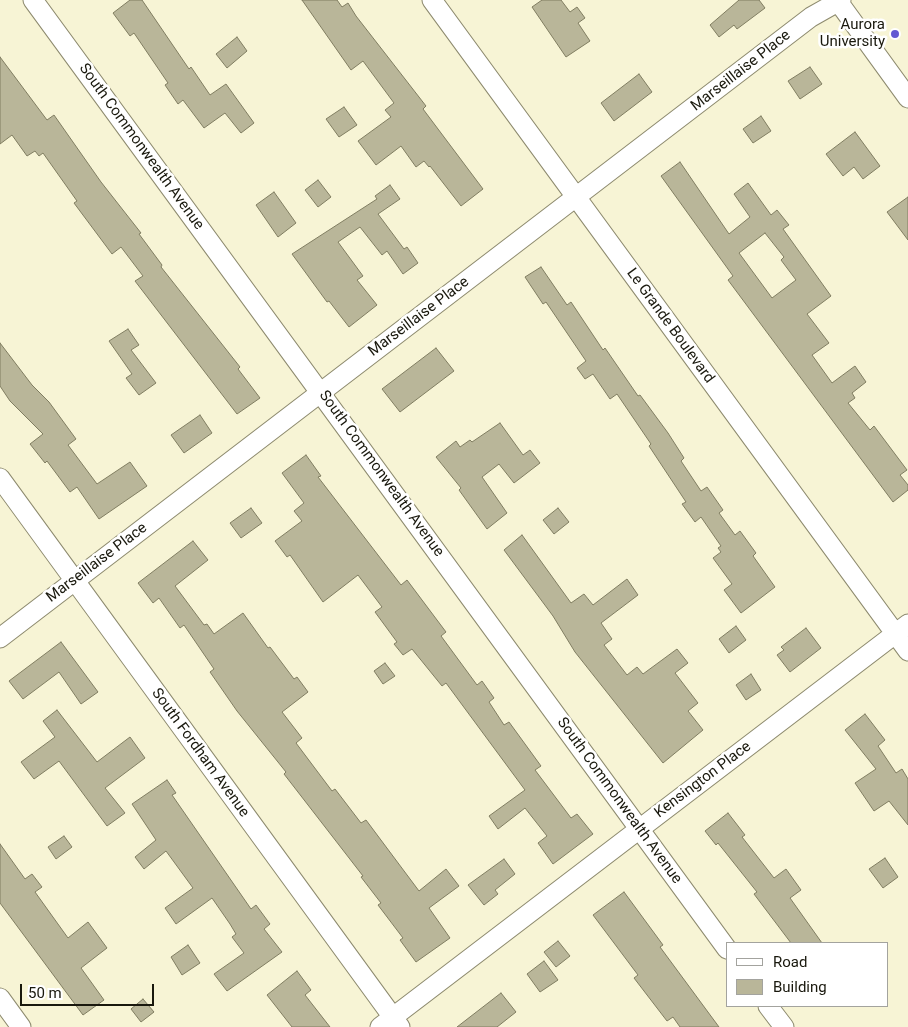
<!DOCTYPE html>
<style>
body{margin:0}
#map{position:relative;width:908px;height:1027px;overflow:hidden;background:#f7f4d5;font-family:Roboto,sans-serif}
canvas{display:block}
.legend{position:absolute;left:726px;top:942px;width:162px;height:65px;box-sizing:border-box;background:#fff;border:1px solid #a3a39e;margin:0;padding:6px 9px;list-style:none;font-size:15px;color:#19180d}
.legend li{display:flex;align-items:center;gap:10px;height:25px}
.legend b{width:25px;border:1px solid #a3a39e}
.scale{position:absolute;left:20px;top:984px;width:134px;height:22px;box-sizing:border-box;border:2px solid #19180d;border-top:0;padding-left:6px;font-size:15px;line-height:18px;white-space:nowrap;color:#19180d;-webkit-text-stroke:4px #fff;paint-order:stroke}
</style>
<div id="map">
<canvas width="908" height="1027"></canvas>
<ul class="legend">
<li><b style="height:6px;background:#fff"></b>Road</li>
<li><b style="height:14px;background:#b9b699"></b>Building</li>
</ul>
<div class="scale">50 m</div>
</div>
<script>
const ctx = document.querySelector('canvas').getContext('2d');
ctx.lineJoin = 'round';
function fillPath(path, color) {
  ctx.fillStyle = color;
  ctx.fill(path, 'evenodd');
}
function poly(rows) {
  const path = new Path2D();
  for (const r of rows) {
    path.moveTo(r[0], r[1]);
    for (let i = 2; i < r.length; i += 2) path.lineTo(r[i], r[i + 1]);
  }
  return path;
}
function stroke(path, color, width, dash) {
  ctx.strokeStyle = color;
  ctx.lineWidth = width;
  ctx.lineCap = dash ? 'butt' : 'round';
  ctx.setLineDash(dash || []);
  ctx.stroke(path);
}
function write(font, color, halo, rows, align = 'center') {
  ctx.font = font + ' Roboto,sans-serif';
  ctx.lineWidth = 5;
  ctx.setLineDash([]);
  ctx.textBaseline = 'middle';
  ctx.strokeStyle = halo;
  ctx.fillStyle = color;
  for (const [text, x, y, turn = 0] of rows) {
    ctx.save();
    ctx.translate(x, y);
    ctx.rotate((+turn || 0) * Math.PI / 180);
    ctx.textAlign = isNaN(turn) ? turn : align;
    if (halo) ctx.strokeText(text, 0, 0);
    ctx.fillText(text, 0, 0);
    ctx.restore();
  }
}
const building = poly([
 [130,0,142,0,189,69,191,67,210,95,226,84,254,123,241,133,225,113,204,128,183,100,178,104,165,85,168,83,134,33,130,36,113,13,130,0],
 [302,0,337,0,342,7,348,3,356,16,426,106,423,109,483,189,461,206,430,166,429,167,424,161,416,167,401,146,376,165,358,141,391,117,385,110,394,103,363,61,351,70,302,0],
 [542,0,561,0,570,12,577,7,585,18,578,23,590,41,566,57,532,7,542,0],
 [739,0,759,0,765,8,737,29,734,25,719,37,710,25,739,0],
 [237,37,247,51,227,68,216,54,237,37],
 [0,57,47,120,54,115,101,182,141,233,139,234,162,265,161,267,240,367,238,369,260,398,237,414,135,281,143,276,121,247,112,254,74,203,77,201,43,153,39,156,35,151,27,156,12,135,0,144,0,57],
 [810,67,822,84,800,99,788,81,810,67],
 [639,74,652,92,614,121,601,103,639,74],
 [344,107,357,125,339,137,326,119,344,107],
 [761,116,771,131,753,143,743,129,761,116],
 [855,132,880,166,863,179,854,167,843,176,826,154,855,132],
 [680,162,729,234,750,217,734,194,748,183,771,215,777,210,789,225,783,229,831,296,807,314,829,343,812,355,832,383,855,366,866,382,852,393,855,398,848,403,870,430,874,426,907,470,900,475,908,485,908,490,893,502,728,280,733,276,661,176,680,162],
 [765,233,784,257,781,260,796,280,772,298,739,253,765,233],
 [318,180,331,197,318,207,305,190,318,180],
 [390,185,400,199,378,214,404,249,407,247,418,263,403,274,387,251,382,255,360,227,338,242,363,276,357,280,377,305,349,327,329,301,327,302,292,254,377,199,375,196,390,185],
 [274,192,296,223,278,237,256,205,274,192],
 [908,197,908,240,887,212,908,197],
 [541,267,567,305,571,302,603,350,605,348,638,396,640,395,668,433,684,458,681,461,701,491,707,487,723,510,719,513,735,535,740,531,756,553,753,556,775,587,741,613,724,590,732,584,713,558,721,552,718,548,721,546,701,517,695,522,682,504,686,502,649,446,651,444,617,394,610,399,593,374,585,379,577,368,586,361,546,302,543,304,525,277,541,267],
 [128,329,139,345,131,350,156,383,139,395,126,378,132,374,109,341,128,329],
 [0,343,32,385,49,402,76,439,68,445,97,484,130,462,147,486,99,519,77,487,70,492,47,461,45,463,30,444,43,434,10,401,0,386,0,343],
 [436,348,454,371,400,412,382,389,436,348],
 [200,415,212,433,184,453,171,435,200,415],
 [500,423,523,455,530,450,540,463,514,483,499,464,482,477,507,513,487,529,459,490,461,488,436,457,456,441,460,447,470,440,472,442,500,423],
 [306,455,321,476,318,477,401,585,407,580,446,632,441,636,477,685,482,681,494,698,489,702,504,725,509,722,541,766,535,770,571,818,577,814,593,834,553,864,538,843,547,836,525,808,498,829,489,816,525,790,446,683,442,686,412,649,403,655,394,644,397,642,375,612,382,607,358,575,323,602,290,555,287,557,275,541,302,521,294,511,304,503,282,473,306,455],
 [251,508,262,523,241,538,230,523,251,508],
 [558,508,569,522,554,534,543,520,558,508],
 [522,535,571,603,584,594,593,605,627,579,638,595,601,623,612,639,604,645,627,675,637,667,643,674,677,649,688,663,675,673,698,703,688,711,703,730,663,763,575,652,553,616,504,550,522,535],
 [193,541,208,560,175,586,204,625,207,624,214,634,243,613,268,648,270,647,294,679,297,677,308,692,282,712,302,738,296,743,332,791,335,789,361,823,366,820,419,891,446,869,459,886,429,908,450,938,416,962,400,940,403,938,378,905,381,903,361,877,363,876,284,774,286,772,237,711,210,672,214,669,184,625,180,628,159,598,153,603,138,583,193,541],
 [736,626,746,640,729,653,719,639,736,626],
 [806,628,821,648,790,672,777,655,784,650,781,647,806,628],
 [61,642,98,692,81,704,59,672,23,699,9,681,61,642],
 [385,663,395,676,383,684,374,671,385,663],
 [751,674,761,690,746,700,736,685,751,674],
 [57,710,97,762,130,737,145,758,105,788,125,813,107,826,59,761,34,779,21,762,55,737,43,721,57,710],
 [865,714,885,740,878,746,896,773,902,769,908,779,908,825,889,801,874,811,855,783,876,769,845,730,865,714],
 [167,780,176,793,172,795,251,909,256,905,270,924,264,929,282,952,227,991,214,974,244,953,232,937,236,934,230,924,212,898,176,924,165,908,193,888,166,851,144,869,135,857,156,840,132,804,167,780],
 [728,813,745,835,742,837,774,878,786,869,801,890,790,898,822,943,791,943,754,894,757,892,718,843,716,845,705,831,728,813],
 [64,836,72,847,56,859,48,847,64,836],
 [0,844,25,879,32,874,42,887,35,892,68,938,88,922,107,948,81,968,104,1000,83,1015,0,903,0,844],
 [885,858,898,877,883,888,869,869,885,858],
 [504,859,515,874,495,890,498,894,484,905,468,885,504,859],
 [624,892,663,945,660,947,719,1027,680,1027,673,1017,667,1021,634,978,638,975,593,915,624,892],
 [558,941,570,956,556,967,544,952,558,941],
 [188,945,200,963,182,975,171,957,188,945],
 [544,961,558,980,540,992,527,974,544,961],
 [297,971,311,990,305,995,330,1027,292,1027,267,995,297,971],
 [501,993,516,1012,497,1027,457,1027,501,993],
 [143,999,154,1012,141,1022,131,1009,143,999]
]);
const street = poly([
 [33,0,727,949],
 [432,0,908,651],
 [837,0,908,98],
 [0,478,400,1027],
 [0,638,811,17,841,0],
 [0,998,21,1027],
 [768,1006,784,1027],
 [380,1027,908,624]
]);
const markers = [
 [895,34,5,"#6359d2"]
];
const poiNames = [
 ["Aurora",885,25],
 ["University",885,42]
];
const streetNames = [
 ["Marseillaise Place",741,71,-38],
 ["South Commonwealth Avenue",141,147,54],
 ["Marseillaise Place",419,317,-37],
 ["Le Grande Boulevard",670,326,54],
 ["South Commonwealth Avenue",381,474,54],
 ["Marseillaise Place",97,563,-37],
 ["South Fordham Avenue",200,753,54],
 ["Kensington Place",703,780,-37],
 ["South Commonwealth Avenue",619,801,54]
];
fillPath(building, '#b9b699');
stroke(building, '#807d61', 1);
stroke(street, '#8d8a6e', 21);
stroke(street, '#fff', 19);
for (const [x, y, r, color] of markers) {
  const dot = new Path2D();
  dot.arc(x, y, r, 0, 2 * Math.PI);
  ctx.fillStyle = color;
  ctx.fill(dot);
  stroke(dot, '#fff', 2);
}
write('15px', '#19180d', '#fff', poiNames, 'right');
write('15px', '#19180d', '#fff', streetNames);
</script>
